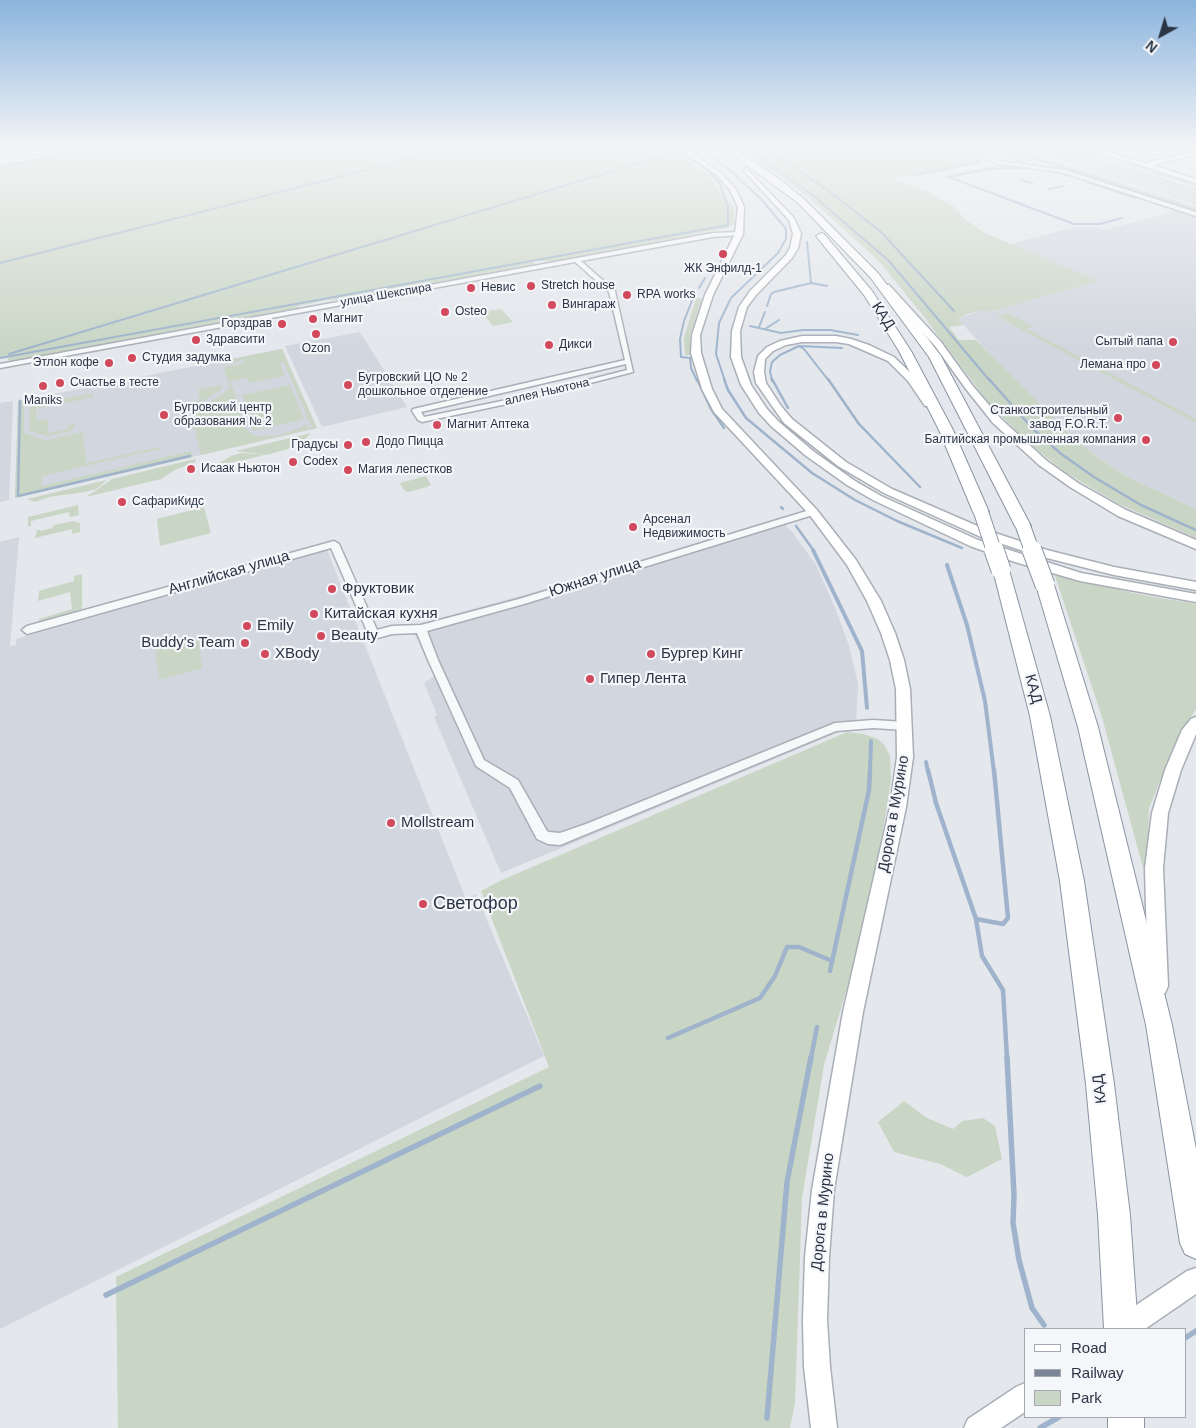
<!DOCTYPE html>
<meta charset="utf-8">
<style>
body{margin:0}
#map{position:relative;width:1196px;height:1428px;overflow:hidden;background:#e4e7ec;font-family:Helvetica,sans-serif}
canvas{display:block}
.legend{position:absolute;left:1024px;top:1328px;width:162px;height:90px;box-sizing:border-box;background:#f4f6f9;border:1px solid #a4a8b1;margin:0;padding:6px 9px;list-style:none;font-size:15px;color:#2b3445}
.legend li{display:flex;align-items:center;gap:10px;height:25px}
.legend b{width:25px;border:1px solid #a4a8b1}
.north{position:absolute;left:1136px;top:10px;width:50px;height:50px;-webkit-text-stroke:4px #f4f6f9;paint-order:stroke;rotate:219deg;font-size:14px;font-weight:700;line-height:20px;text-align:center;color:#2b3445}
.north::after{content:'';display:block;margin:auto;width:18px;height:22px;background:#2b3445;clip-path:polygon(50% 0,100% 100%,50% 72%,0 100%)}
</style>
<div id="map">
<canvas width="1196" height="1428"></canvas>
<ul class="legend">
<li><b style="height:6px;background:#fff"></b>Road</li>
<li><b style="height:6px;background:#7d8696"></b>Railway</li>
<li><b style="height:14px;background:#c9d6c5"></b>Park</li>
</ul>
<div class="north">N</div>
</div>
<script>
const ctx = document.querySelector('canvas').getContext('2d');
ctx.lineJoin = 'round';
function fillPath(path, color) {
  ctx.fillStyle = color;
  ctx.fill(path, 'evenodd');
}
function poly(rows) {
  const path = new Path2D();
  for (const r of rows) {
    path.moveTo(r[0], r[1]);
    for (let i = 2; i < r.length; i += 2) path.lineTo(r[i], r[i + 1]);
  }
  return path;
}
function stroke(path, color, width, dash) {
  ctx.strokeStyle = color;
  ctx.lineWidth = width;
  ctx.lineCap = dash ? 'butt' : 'round';
  ctx.setLineDash(dash || []);
  ctx.stroke(path);
}
function write(font, color, halo, rows, align = 'center') {
  ctx.font = font + ' Helvetica,sans-serif';
  ctx.lineWidth = 4.5;
  ctx.setLineDash([]);
  ctx.textBaseline = 'middle';
  ctx.strokeStyle = halo;
  ctx.fillStyle = color;
  for (const [text, x, y, turn = 0] of rows) {
    ctx.save();
    ctx.translate(x, y);
    ctx.rotate((+turn || 0) * Math.PI / 180);
    ctx.textAlign = isNaN(turn) ? turn : align;
    if (halo) ctx.strokeText(text, 0, 0);
    ctx.fillText(text, 0, 0);
    ctx.restore();
  }
}
const built = poly([
 [1018,147,1045,147,1196,195,1196,205],
 [1065,147,1075,147,1196,184,1196,187],
 [1179,210,1196,216,1196,509,1128,477,1093,454,1067,431,1005,370,958,319,984,309,989,312,1097,281,1010,244,1075,227,1092,227,1105,230],
 [360,332,407,407,322,427,285,346],
 [282,349,317,428,15,498,18,401],
 [13,401,9,500,0,502,0,403],
 [778,518,793,533,816,565,836,610,849,646,858,684,856,725,501,873,434,717,437,715,424,683,434,676,411,626,538,591],
 [19,537,10,646,16,645,16,639,327,550,466,899,476,894,544,1056,0,1329,0,542]
]);
const green = poly([
 [100,147,669,147,709,175,721,194,734,207,734,223,728,228,655,242,550,262,538,260,534,261,534,264,531,265,358,298,328,300,298,306,298,308,280,312,18,361,9,361,7,357,0,358,0,167],
 [736,147,986,148,988,153,981,163,917,177,897,177,894,180,927,191,953,206,966,220,985,233,1098,281,989,312,984,310,967,314,958,319,964,325,949,327,959,340,976,340,1067,431,1093,454,1128,477,1196,509,1196,538,1117,503,1065,472,1026,441,990,405,925,318,878,260,809,198],
 [995,147,1011,147,1196,207,1196,212],
 [1045,147,1054,147,1144,175,1196,192,1196,195],
 [990,166,1025,166,1055,170,1071,176,1025,169,980,171,956,177,956,180,954,180,943,176],
 [696,298,702,299,690,335,690,355,685,355,684,338],
 [501,309,513,322,493,326,481,312],
 [1007,313,1033,326,1027,329,1196,419,1196,423,996,316],
 [282,349,317,428,201,455,191,414,206,410,207,404,230,388,228,384,231,383,246,429,253,435,261,436,281,435,300,428,306,424,308,428,312,428,284,362,280,363,284,376,249,383,247,378,228,382,224,368,244,363,243,360,227,364,222,361],
 [221,385,222,389,201,402,175,408,175,405,200,400,198,390],
 [290,385,304,419,253,431,242,395],
 [93,393,94,397,36,409,36,421,48,419,48,433,68,429,68,425,75,424,72,431,47,436,30,431,30,407,35,405],
 [27,400,27,404,24,405,24,433,44,440,38,442,83,432,86,463,159,447,160,449,42,476,42,486,191,451,193,457,15,498,18,401],
 [311,433,303,441,293,445,288,449,266,455,236,451],
 [242,453,264,455,211,468,205,467,202,462,206,462,209,465,216,465,231,456],
 [195,459,196,462,175,470,161,479,86,497,112,479],
 [426,476,431,485,427,487,408,492,404,490,400,483],
 [107,480,96,489,85,492,49,497,35,502,27,499],
 [78,505,79,515,70,517,69,512,31,521,31,526,28,527,28,517],
 [204,507,211,533,160,546,157,519],
 [73,521,80,523,80,532,72,534,72,529,35,538,37,530,40,530,40,531,52,528,54,525],
 [1054,573,1137,594,1196,604,1196,709,1175,743,1149,808,1147,869,1143,868,1102,717],
 [82,574,82,609,39,622,39,619,72,609,70,592,38,601,39,591,74,581,74,576],
 [186,638,199,641,202,668,159,680,155,647],
 [847,732,863,734,878,739,885,746,890,756,891,781,880,849,852,971,824,1065,802,1198,795,1403,790,1428,118,1428,116,1277,549,1067,481,891,502,880],
 [904,1101,927,1118,953,1129,963,1121,983,1118,995,1126,1002,1159,967,1177,940,1164,894,1152,878,1122]
]);
const streamFar4 = poly([
 [699,147,733,173,761,199,786,229,786,239,778,253,731,298,719,323,716,354,725,381],
 [743,147,810,193,889,261,990,381],
 [763,147,829,191,881,232,954,311],
 [1000,147,1196,211],
 [846,154,880,147],
 [0,167,98,147],
 [1032,168,988,169,949,177,1074,224,1100,224,1122,218],
 [1046,170,1070,176],
 [913,175,976,163,980,161,984,150,981,147],
 [1021,180,1033,184],
 [1082,180,1136,198],
 [1049,189,1064,186],
 [807,242,811,283],
 [0,263,457,147],
 [699,288,705,278],
 [693,298,684,321,680,339,681,357,690,358,691,368,697,381],
 [767,306,771,294,774,292,811,283,827,286],
 [750,326,781,333,803,330,830,330,858,335],
 [759,327,765,312],
 [765,329,779,320],
 [799,346,804,349,829,381],
 [9,354,679,151],
 [0,358,728,225,728,206,719,182,707,170,673,147],
 [772,381,770,371,772,362,780,355,799,346,842,348]
]);
const streamFar3 = poly([
 [697,379,711,409,724,428],
 [724,379,728,390,746,418,812,473,855,500,897,521,962,548],
 [772,379,788,408],
 [828,379,859,424,920,487],
 [989,379,1033,429,1060,453,1094,477,1141,505,1196,530],
 [20,401,18,496,190,456],
 [781,507,783,509],
 [796,526,814,551]
]);
const streamFar2 = poly([
 [813,550,862,651,867,708],
 [947,565,967,625,985,701,994,772],
 [926,762,928,772],
 [870,772,871,741]
]);
const streamFar1 = poly([
 [928,770,936,803,976,919,982,956,1003,990,1007,1058],
 [976,919,1003,924,1008,918,994,770],
 [830,971,869,790,870,770],
 [668,1038,760,998,775,976,787,947,799,947,832,961],
 [811,1058,817,1027]
]);
const stream = poly([
 [1007,1057,1014,1195,1013,1223,1019,1260,1032,1308,1044,1325],
 [106,1295,540,1086],
 [1185,1338,1196,1331],
 [767,1418,787,1182,811,1057],
 [1040,1428,1059,1417]
]);
const street = poly([
 [1105,147,1109,147,1110,149,1106,150,1105,147],
 [990,148,1034,163,1030,164,997,153,995,159,998,161,1064,170,1196,212,1196,216,1061,172,995,163,990,159,993,155,992,151,988,149,990,148],
 [739,232,741,235,713,237,581,261,615,291,633,372,521,401,422,422,418,420,412,411,413,409,625,360,609,292,575,262,0,368,0,364,713,233,739,232],
 [626,364,627,370,521,397,424,417,421,412,626,364],
 [813,509,816,510,816,514,524,604,427,631,438,660,484,760,518,780,547,831,549,832,560,833,586,824,835,723,873,720,905,722,909,723,911,726,909,729,905,730,873,728,836,731,560,845,548,844,537,839,510,788,476,766,428,660,417,633,392,634,374,639,370,638,331,548,27,634,22,630,27,626,334,541,339,544,377,630,392,626,421,625,519,599,813,509]
]);
const secondary = poly([
 [677,147,684,147,722,174,736,189,744,207,743,234,713,295,700,335,701,353,712,389,722,409,817,510,856,560,881,601,895,633,904,660,910,689,913,757,906,807,863,1012,834,1190,829,1257,827,1320,830,1367,837,1428,811,1428,804,1367,803,1320,805,1257,812,1190,843,1012,890,807,897,757,896,689,890,660,881,633,867,601,847,565,809,514,714,412,702,389,691,353,692,335,705,295,735,234,738,207,730,190,718,176,677,147],
 [1083,147,1092,147,1145,163,1196,151,1196,155,1152,165,1196,179,1196,183,1083,147],
 [746,168,794,218,801,234,798,248,792,258,756,295,747,307,740,331,741,357,751,385,767,409,779,422,813,451,855,481,881,496,978,540,1081,573,1196,594,1196,602,1080,581,1015,562,970,546,873,500,847,485,805,455,771,426,759,413,741,385,731,357,732,331,739,307,750,291,786,255,790,248,793,234,789,220,744,171,746,168],
 [883,285,889,285,941,342,972,385,1001,419,1047,461,1078,483,1126,510,1196,540,1196,549,1118,516,1070,487,1039,465,993,423,966,389,935,346,883,289,883,285],
 [802,336,836,336,851,339,869,345,894,357,915,377,933,404,931,406,925,406,908,381,888,361,849,344,836,342,802,342,786,345,773,351,765,359,764,372,766,383,781,406,792,419,846,462,892,489,989,531,1047,550,1114,567,1196,582,1196,590,1114,575,1039,556,981,537,884,493,838,466,784,423,756,383,754,372,758,356,767,347,780,341,802,336],
 [1196,717,1196,734,1181,770,1168,813,1163,868,1168,986,1165,993,1158,996,1151,993,1148,986,1145,868,1152,813,1165,770,1182,730,1191,719,1196,717],
 [1196,1268,1196,1294,1145,1329,1111,1329,1114,1320,1187,1271,1196,1268],
 [1025,1383,1025,1412,1001,1428,964,1428,968,1419,1016,1387,1025,1383]
]);
const highway = poly([
 [722,147,731,147,775,176,803,198,878,273,941,356,1031,526,1029,529,1023,531,1017,529,1015,526,929,357,870,277,797,202,722,147],
 [821,233,824,234,872,291,911,351,953,430,989,512,987,515,975,515,973,512,939,430,899,351,864,295,816,236,821,233],
 [1001,564,1007,566,1009,570,1050,716,1084,881,1114,1084,1130,1215,1138,1329,1104,1329,1098,1215,1086,1084,1060,881,1030,716,993,570,995,566,1001,564],
 [1045,579,1051,581,1054,585,1098,727,1172,1025,1196,1149,1196,1259,1185,1254,1180,1243,1146,1025,1078,727,1036,585,1039,581,1045,579],
 [1108,1417,1144,1417,1144,1428,1108,1428,1108,1417]
]);
const rail = poly([
 [1057,147,1196,190]
]);
const highwayBridgeFar1 = poly([
 [981,512,994,551],
 [1023,526,1032,551]
]);
const highwayBridge = poly([
 [994,550,1001,570],
 [1032,550,1045,585]
]);
const markers = [
 [723,254,5,"#d1495b"],
 [531,286,5,"#d1495b"],
 [471,288,5,"#d1495b"],
 [627,295,5,"#d1495b"],
 [552,305,5,"#d1495b"],
 [445,312,5,"#d1495b"],
 [313,319,5,"#d1495b"],
 [282,324,5,"#d1495b"],
 [316,334,5,"#d1495b"],
 [196,340,5,"#d1495b"],
 [1173,342,5,"#d1495b"],
 [549,345,5,"#d1495b"],
 [132,358,5,"#d1495b"],
 [109,363,5,"#d1495b"],
 [1156,365,5,"#d1495b"],
 [60,383,5,"#d1495b"],
 [348,385,5,"#d1495b"],
 [43,386,5,"#d1495b"],
 [164,415,5,"#d1495b"],
 [1118,418,5,"#d1495b"],
 [437,425,5,"#d1495b"],
 [1146,440,5,"#d1495b"],
 [366,442,5,"#d1495b"],
 [348,445,5,"#d1495b"],
 [293,462,5,"#d1495b"],
 [191,469,5,"#d1495b"],
 [348,470,5,"#d1495b"],
 [122,502,5,"#d1495b"],
 [633,527,5,"#d1495b"],
 [332,589,5,"#d1495b"],
 [314,614,5,"#d1495b"],
 [247,626,5,"#d1495b"],
 [321,636,5,"#d1495b"],
 [245,643,5,"#d1495b"],
 [265,654,5,"#d1495b"],
 [651,654,5,"#d1495b"],
 [590,679,5,"#d1495b"],
 [391,823,5,"#d1495b"],
 [423,904,5,"#d1495b"]
];
const farPoinames = [
 ["ЖК Энфилд-1",723,269,"center"],
 ["Stretch house",541,286],
 ["Невис",481,288],
 ["RPA works",637,295],
 ["Вингараж",562,305],
 ["Osteo",455,312],
 ["Магнит",323,319],
 ["Горздрав",272,324,"right"],
 ["Здравсити",206,340],
 ["Сытый папа",1163,342,"right"],
 ["Дикси",559,345],
 ["Ozon",316,349,"center"],
 ["Студия задумка",142,358],
 ["Этлон кофе",99,363,"right"],
 ["Лемана про",1146,365,"right"],
 ["Бугровский ЦО № 2",358,378],
 ["дошкольное отделение",358,392],
 ["Счастье в тесте",70,383],
 ["Maniks",43,401,"center"],
 ["Бугровский центр",174,408],
 ["образования № 2",174,422],
 ["Станкостроительный",1108,411,"right"],
 ["завод F.O.R.T.",1108,425,"right"],
 ["Магнит Аптека",447,425],
 ["Балтийская промышленная компания",1136,440,"right"],
 ["Додо Пицца",376,442],
 ["Градусы",338,445,"right"],
 ["Codex",303,462],
 ["Исаак Ньютон",201,469],
 ["Магия лепестков",358,470],
 ["СафариКидс",132,502],
 ["Арсенал",643,520],
 ["Недвижимость",643,534]
];
const farStreetnames = [
 ["улица Шекспира",386,295,-10],
 ["аллея Ньютона",547,392,-13]
];
const streetNames = [
 ["КАД",883,316,57],
 ["Английская улица",229,573,-16],
 ["Южная улица",595,578,-18],
 ["КАД",1033,689,75],
 ["Дорога в Мурино",894,814,-80],
 ["КАД",1100,1089,-97],
 ["Дорога в Мурино",823,1212,-84]
];
const poiNames = [
 ["Фруктовик",342,589],
 ["Китайская кухня",324,614],
 ["Emily",257,626],
 ["Beauty",331,636],
 ["Buddy's Team",235,643,"right"],
 ["XBody",275,654],
 ["Бургер Кинг",661,654],
 ["Гипер Лента",600,679],
 ["Mollstream",401,823]
];
const nearPoinames = [
 ["Светофор",433,904]
];
fillPath(built, '#d2d6de');
fillPath(green, '#c9d6c5');
stroke(streamFar4, '#9fb4cc', 2);
stroke(streamFar3, '#9fb4cc', 2.5);
stroke(streamFar2, '#9fb4cc', 4);
stroke(streamFar1, '#9fb4cc', 4.5);
stroke(stream, '#9fb4cc', 5.5);
stroke(street, '#a9aeb7', 3);
stroke(secondary, '#a9aeb7', 3);
stroke(highway, '#8b94a3', 2);
fillPath(street, '#f7f8fa');
fillPath(secondary, '#fff');
fillPath(highway, '#fff');
stroke(rail, '#7d8696', 2, [1, 2]);
stroke(highwayBridgeFar1, '#8b94a3', 16, []);
stroke(highwayBridge, '#8b94a3', 21, []);
stroke(highwayBridgeFar1, '#fff', 14);
stroke(highwayBridge, '#fff', 19);
const sky = ctx.createLinearGradient(0, 0, 0, 347);
sky.addColorStop(0, '#8bb4dd');
sky.addColorStop(0.42, '#f3f4f6');
sky.addColorStop(1, '#f3f4f600');
ctx.fillStyle = sky;
ctx.fillRect(0, 0, 1196, 347);
for (const [x, y, r, color] of markers) {
  const dot = new Path2D();
  dot.arc(x, y, r, 0, 2 * Math.PI);
  ctx.fillStyle = color;
  ctx.fill(dot);
  stroke(dot, '#f4f6f9', 2);
}
write('12px', '#2b3445', '#f4f6f9', farPoinames, 'left');
write('12px', '#2b3445', '#f4f6f9', farStreetnames);
write('15px', '#2b3445', '#f4f6f9', streetNames);
write('15px', '#2b3445', '#f4f6f9', poiNames, 'left');
write('18px', '#2b3445', '#f4f6f9', nearPoinames, 'left');
</script>
